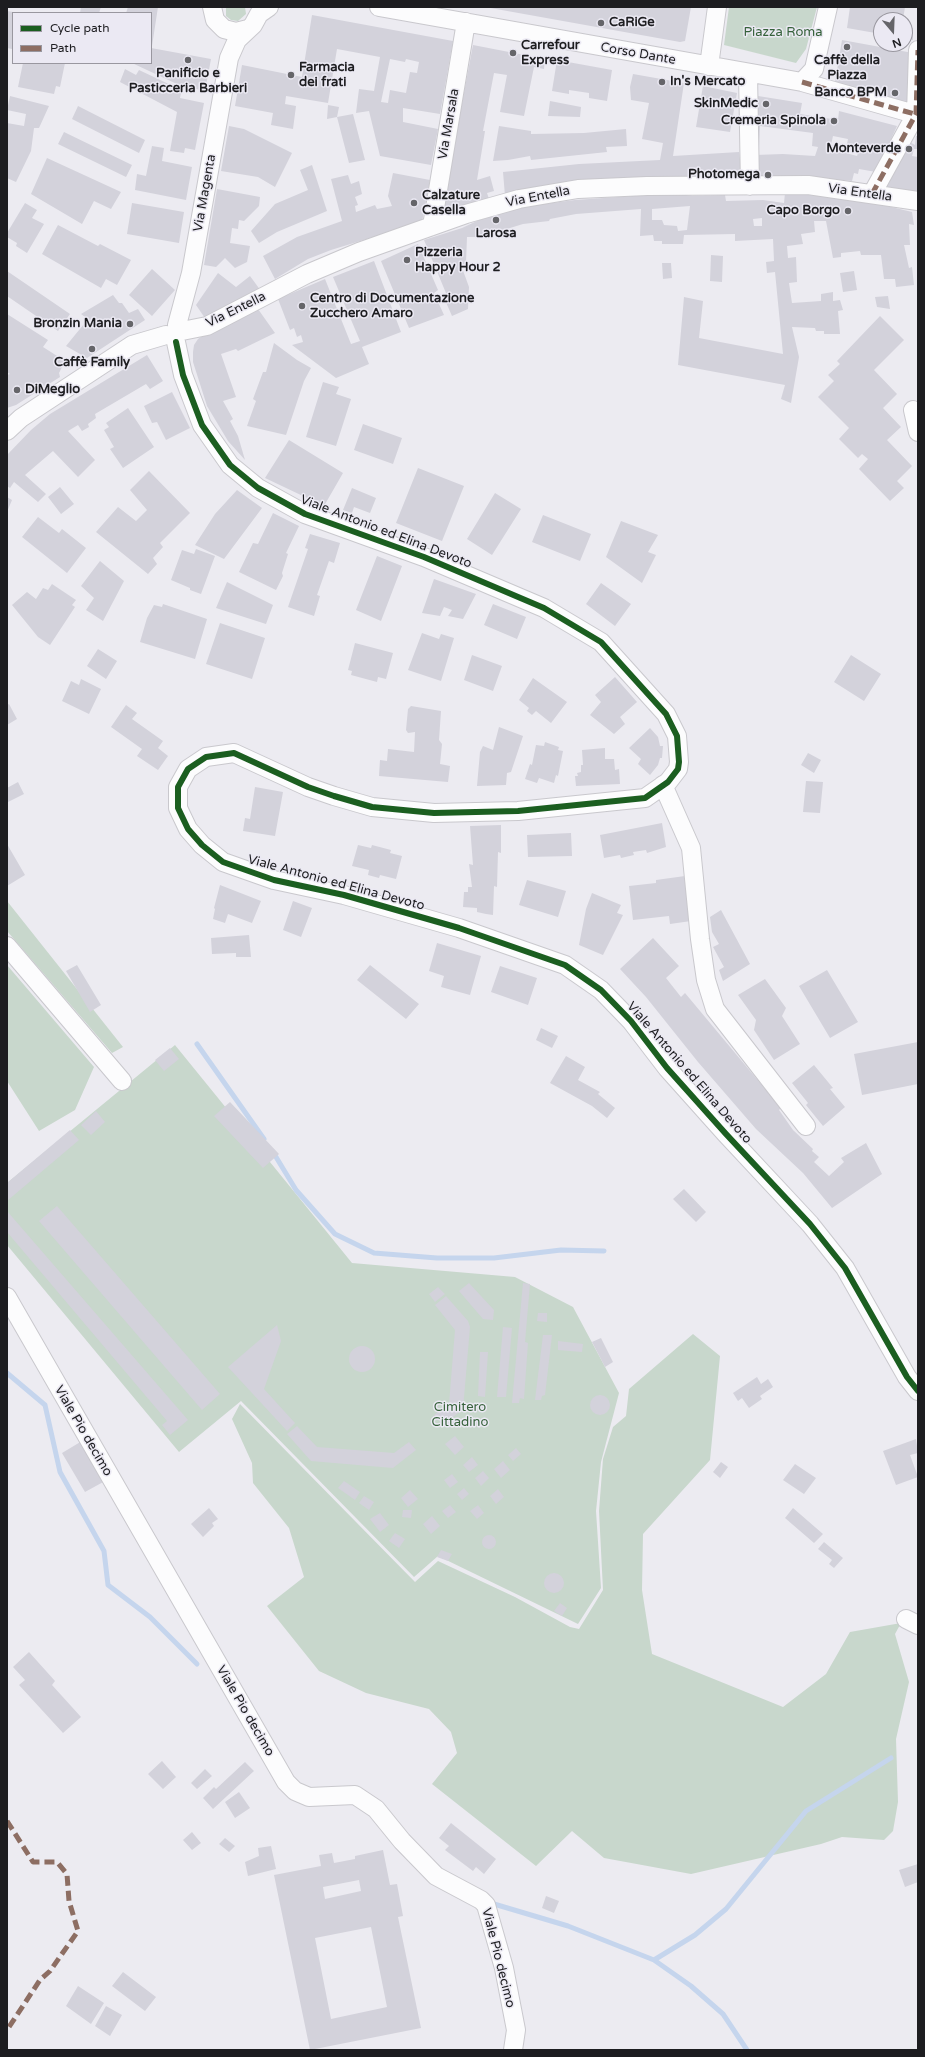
<!DOCTYPE html>
<meta charset="utf-8">
<style>
body{margin:0}
#map{position:relative;width:925px;height:2057px;overflow:hidden;background:#ecebf1;font-family:"Varela Round",sans-serif}
canvas{display:block}
.frame{position:absolute;inset:0;border:8px solid #1d1d20;pointer-events:none}
.legend{position:absolute;left:12px;top:12px;width:140px;height:52px;box-sizing:border-box;background:#ebe9f3;border:1px solid #99979f;margin:0;padding:5px 7px;list-style:none;font-size:12px;color:#1d1d20}
.legend li{display:flex;align-items:center;gap:8px;height:20px}
.legend b{width:20px;border:1px solid #99979f}
.north{position:absolute;left:873px;top:12px;width:40px;height:40px;box-sizing:border-box;background:#ebe9f3;border:1px solid #99979f;border-radius:50%;rotate:161deg;font-size:11px;font-weight:700;line-height:16px;text-align:center;color:#1d1d20}
.north::after{content:'';display:block;margin:auto;width:14px;height:18px;background:#656569;clip-path:polygon(50% 0,100% 100%,50% 72%,0 100%)}
</style>
<div id="map">
<canvas width="925" height="2057"></canvas>
<div class="frame"></div>
<ul class="legend">
<li><b style="height:5px;background:#1b5e20"></b>Cycle path</li>
<li><b style="height:5px;background:#8d6e63"></b>Path</li>
</ul>
<div class="north">N</div>
</div>
<script>
const ctx = document.querySelector('canvas').getContext('2d');
ctx.lineJoin = 'round';
function fillPath(path, color) {
  ctx.fillStyle = color;
  ctx.fill(path, 'evenodd');
}
function poly(rows) {
  const path = new Path2D();
  for (const r of rows) {
    if (r.length === 3) {
      path.moveTo(r[0] + r[2], r[1]);
      path.arc(r[0], r[1], r[2], 0, 2 * Math.PI);
      continue;
    }
    path.moveTo(r[0], r[1]);
    for (let i = 2; i < r.length; i += 2) path.lineTo(r[i], r[i + 1]);
  }
  return path;
}
function stroke(path, color, width, dash) {
  ctx.strokeStyle = color;
  ctx.lineWidth = width;
  ctx.lineCap = dash ? 'butt' : 'round';
  ctx.setLineDash(dash || []);
  ctx.stroke(path);
}
function write(font, color, halo, rows, align = 'center') {
  ctx.font = font + ' "Varela Round",sans-serif';
  ctx.lineWidth = 3;
  ctx.setLineDash([]);
  ctx.textBaseline = 'middle';
  ctx.strokeStyle = halo;
  ctx.fillStyle = color;
  for (const [text, x, y, turn = 0] of rows) {
    ctx.save();
    ctx.translate(x, y);
    ctx.rotate((+turn || 0) * Math.PI / 180);
    ctx.textAlign = isNaN(turn) ? turn : align;
    if (halo) ctx.strokeText(text, 0, 0);
    ctx.fillText(text, 0, 0);
    ctx.restore();
  }
}
const green = poly([
 [226,7,245,7,246,14,238,21,231,20,226,16],
 [729,7,817,7,806,49,796,63,724,45],
 [7,901,123,1047,112,1053,7,931],
 [7,965,94,1067,75,1110,39,1131,7,1081],
 [175,1045,352,1263,515,1277,573,1307,619,1393,601,1462,596,1511,601,1588,578,1624,438,1556,414,1577,241,1401,179,1452,7,1245,7,1183],
 [693,1334,720,1356,710,1460,643,1534,642,1590,652,1654,783,1707,826,1674,850,1632,901,1623,895,1634,909,1682,896,1739,898,1802,893,1831,884,1840,842,1837,821,1844,691,1874,604,1858,572,1831,536,1866,432,1784,457,1753,451,1732,429,1709,366,1693,319,1671,267,1606,304,1577,289,1528,253,1483,252,1463,232,1419,240,1404,415,1582,438,1561,515,1597,570,1627,579,1629,603,1590,599,1511,603,1459,613,1427,626,1416,629,1389]
]);
const stream = poly([
 [197,1044,264,1139],
 [273,1152,296,1190,335,1234,374,1253,437,1258,494,1258,561,1250,604,1251],
 [7,1373,45,1405,60,1472,104,1551,108,1585,150,1617,197,1664],
 [494,1904,568,1926,654,1960,691,1986,723,2014,747,2050],
 [654,1960,695,1935,726,1909,806,1811,891,1758]
]);
const building = poly([
 [81,7,101,7,99,13,80,13],
 [128,7,158,7,152,46,151,13,126,13],
 [485,7,691,7,685,41,680,42],
 [850,7,905,7,903,20,881,20,881,34,847,28],
 [7,11,13,12,12,49,7,48],
 [312,15,453,41,440,114,403,108,403,122,438,129,431,165,380,156,369,111,356,113,359,89,374,91,380,57,337,49,328,103,286,96,285,104,296,106,293,129,271,125,273,113,235,106,242,65,302,77],
 [390,59,405,62,406,59,419,62,417,73,410,72,406,93,390,90,388,103,381,102],
 [905,27,913,28,913,40,905,38],
 [842,40,913,53,911,104,835,83],
 [473,45,545,59,544,69,534,67,524,116,500,112,507,75,494,73,483,131,485,131,477,180,490,176,494,191,487,193,490,202,449,215,442,209],
 [151,48,211,59,205,91,179,85,132,63,151,63],
 [557,60,612,70,607,101,589,98,589,93,569,90,569,94,552,91],
 [23,63,65,63,60,87,56,86,54,94,18,87],
 [125,69,136,75,139,70,175,87,182,88,180,98,204,103,195,150,185,148,184,153,170,151,177,112,120,82],
 [633,74,684,83,673,156,739,152,743,181,505,196,503,172,579,164,660,160,663,143,642,139,649,103,631,100,630,87],
 [703,86,737,93,730,132,696,127],
 [10,96,49,106,39,128,34,128,31,151,16,182,7,178,7,123,24,126,26,114,7,110],
 [758,96,802,103,800,114,838,120,839,111,897,126,876,172,859,169,858,174,854,173,852,181,803,177,757,180,755,155,783,154,815,156,818,147,812,146,813,133,760,126,759,148,753,149,754,119],
 [833,136,848,139,847,144,860,148,857,156,842,152,843,147,831,145],
 [550,101,581,107,580,117,548,116],
 [328,105,339,107,337,117,327,119],
 [78,106,145,140,139,153,72,119],
 [353,114,365,160,349,163,337,117],
 [229,126,244,129,292,153,275,187,258,177,221,171],
 [499,126,531,131,531,134,584,133,626,129,627,146,606,147,607,152,531,160,530,156,508,160,493,161],
 [64,132,132,165,126,177,58,144],
 [916,136,918,136,918,149,914,149,912,156,918,157,918,197,881,189,908,141,915,145],
 [152,146,164,148,162,161,192,167,186,200,135,190,137,174,146,176],
 [47,158,121,192,111,209,94,201,82,224,31,194],
 [312,165,327,211,277,232,259,243,251,231,275,204,308,190,300,170],
 [393,173,430,180,422,222,331,250,308,259,275,279,263,256,297,237,342,221,331,179,348,175,351,184,359,181,362,194,355,197,358,205,355,206,356,212,375,205,377,209,392,206,388,196],
 [217,189,260,197,259,206,244,221,239,220,238,229,232,228,230,243,250,246,247,262,235,268,225,258,216,267,204,265],
 [676,193,692,196,725,195,726,201,763,200,784,203,785,193,821,196,879,204,912,212,914,225,909,224,910,245,904,245,909,268,912,267,914,285,896,287,895,279,884,279,881,255,861,255,860,251,841,253,841,257,833,258,826,221,814,221,815,232,801,234,803,244,787,246,788,258,796,257,797,282,789,283,792,303,821,301,821,294,833,292,833,301,840,300,843,310,838,311,840,334,824,334,824,331,816,331,815,328,792,327,799,357,791,403,781,399,785,385,678,365,684,297,703,301,699,338,783,354,775,272,767,273,766,262,774,261,773,239,735,241,735,234,684,235,683,244,662,244,662,241,654,241,653,235,640,236,641,209,576,214,550,219,549,221,523,224,481,237,467,237,466,263,461,265,469,287,468,309,452,316,445,300,448,298,424,240,462,228,479,220,521,207,575,200],
 [690,206,687,230,678,231,677,226,664,225,662,220,652,220,652,209],
 [762,218,762,226,754,226,753,219],
 [25,203,37,210,32,218,44,224,27,253,16,246,17,243,7,237,7,233],
 [132,203,184,212,179,243,127,234],
 [58,225,98,246,100,244,131,260,117,285,106,279,101,288,42,254],
 [418,244,438,290,434,293,444,315,409,328,381,261],
 [711,255,723,256,722,282,710,281],
 [374,261,401,332,362,347,369,364,336,378,292,345,303,342,301,335,297,337,294,328,290,330,278,299,325,279,351,344,360,341,333,277],
 [662,263,671,263,672,278,663,279],
 [152,269,175,290,152,316,129,295],
 [7,271,70,314,58,331,7,296],
 [854,271,857,290,843,292,840,273],
 [218,273,236,287,250,276,261,291,207,321,196,305],
 [113,295,119,303,122,303,129,313,138,309,145,320,87,358,66,346,88,319,81,314],
 [888,296,890,309,877,307,875,297],
 [258,309,275,333,238,351,236,349,221,354,236,397,223,401,233,419,230,421,238,436,245,460,228,441,207,406,193,362,193,352,194,345,198,339,209,331],
 [7,314,48,340,43,347,65,361,59,373,60,377,16,405,7,408,7,375,10,374,7,372],
 [880,316,904,340,874,370,897,394,883,408,901,427,887,440,912,466,897,481,904,488,890,501,859,469,868,459,862,454,858,458,839,439,849,428,818,397,834,381,828,375,840,364,837,361],
 [274,343,297,360,311,368,304,381,286,435,247,426,256,401,253,399,263,372,266,372],
 [147,355,163,381,150,389,146,384,95,414,96,418,88,424,89,427,82,431,78,425,68,431,95,460,78,477,53,451,25,475,46,494,38,502,14,482,10,488,7,486,7,455,31,430,50,414],
 [323,382,339,387,336,394,351,399,336,446,306,437],
 [172,392,190,428,166,440,157,422,152,423,144,406],
 [128,408,154,447,123,468,110,449,114,447,104,430,109,427,106,423],
 [363,424,402,438,393,464,354,450],
 [289,440,343,473,324,506,265,478],
 [418,468,464,486,442,541,396,523],
 [149,471,190,513,160,543,163,547,153,558,157,564,148,574,96,532,118,507,136,521,147,510,130,490],
 [60,487,74,504,61,514,48,497],
 [352,488,376,498,370,513,354,507,352,513,343,510],
 [237,490,262,508,224,559,195,545,215,514],
 [495,493,521,509,492,555,467,539],
 [7,497,12,500,7,512],
 [273,513,299,526,286,553,288,554,282,573,283,576,276,590,239,572,253,543,258,544],
 [543,515,591,534,580,561,532,542],
 [38,517,59,533,62,529,86,548,67,573,22,537],
 [621,521,658,535,648,552,656,555,642,583,606,557],
 [310,534,340,543,334,563,329,561,317,595,320,596,314,616,288,607,308,549,305,548],
 [196,549,215,556,201,594,190,590,190,588,171,580,182,550,194,554],
 [377,556,402,566,381,621,356,610],
 [100,561,124,581,103,621,86,610,94,598,81,586],
 [434,579,476,594,463,619,448,616,452,610,444,607,440,616,422,613],
 [227,582,273,605,266,624,216,608],
 [601,583,631,604,615,626,586,604],
 [52,584,76,600,72,605,75,607,50,645,38,637,12,605,27,592,36,599,43,588,48,590],
 [163,604,207,619,195,659,140,642,147,618,154,605,162,607],
 [493,604,526,617,517,639,484,625],
 [220,623,265,638,252,679,206,664],
 [422,633,439,639,441,634,454,638,441,681,408,670],
 [355,643,393,653,386,679,378,677,377,682,351,675,352,671,348,670],
 [98,649,117,661,106,679,87,666],
 [472,655,502,666,493,691,464,680],
 [851,655,881,674,864,701,834,682],
 [615,677,637,702,620,717,625,724,614,734,590,715,601,702,595,695],
 [533,678,567,702,551,723,536,711,532,715,527,711,529,708,519,700],
 [81,679,101,689,89,714,62,701,71,681,79,685],
 [9,704,17,719,7,725,7,705],
 [126,705,137,713,132,719,163,741,158,748,168,756,158,770,137,756,142,749,111,727],
 [411,706,441,711,439,740,442,744,440,764,450,766,448,782,379,776,380,760,387,761,388,749,414,752,415,732,408,733,406,730,408,709],
 [499,727,523,736,511,772,507,773,506,785,477,786,480,752,483,746,493,750],
 [650,728,658,737,660,746,663,746,662,758,660,758,658,765,650,775,638,764,641,759,629,748],
 [545,742,559,747,558,750,563,751,558,776,556,775,554,783,539,778,537,783,525,779,530,764,532,765,536,745,544,746],
 [605,748,605,759,614,759,615,770,619,769,620,784,576,786,575,776,578,776,577,773,581,772,581,765,583,765,582,750],
 [808,753,821,760,814,773,801,765],
 [806,781,823,782,820,813,803,812],
 [18,782,24,794,8,802,7,788],
 [255,787,283,792,275,836,243,831,245,818,250,819],
 [662,823,666,847,647,853,646,850,633,852,634,855,621,858,620,855,604,858,600,835],
 [501,825,501,853,498,852,497,887,494,886,493,915,486,914,477,912,477,908,463,907,464,892,468,892,468,887,472,887,469,864,473,865,470,826],
 [571,833,572,856,528,857,527,835],
 [7,844,25,875,7,886],
 [358,845,371,848,372,845,391,850,390,853,402,856,396,879,380,875,379,878,368,875,369,870,352,866],
 [685,876,691,921,670,924,669,916,633,920,629,886,656,883,656,880],
 [527,880,566,891,558,917,519,905],
 [220,885,261,901,252,923,228,914,225,923,213,919,215,909,214,908],
 [592,893,621,905,617,913,623,915,603,955,579,945,586,909],
 [293,901,312,908,301,937,283,930],
 [721,910,750,964,723,981,719,970,724,967,713,947,719,944,712,932,710,917],
 [249,935,251,957,236,957,236,953,212,954,211,938],
 [653,938,679,966,666,978,681,997,685,993,781,1108,779,1110,793,1130,813,1149,812,1151,819,1157,814,1162,829,1176,844,1162,841,1158,866,1143,882,1174,832,1208,803,1173,756,1129,698,1062,646,997,620,969],
 [437,943,481,956,470,995,441,987,444,976,429,971],
 [77,965,101,1005,90,1012,66,971],
 [370,965,419,1004,406,1019,357,980],
 [500,966,537,978,528,1005,491,992],
 [827,970,858,1022,830,1038,799,986],
 [765,979,786,1008,782,1016,800,1044,774,1060,754,1030,756,1020,738,995],
 [541,1028,558,1036,552,1048,536,1040],
 [918,1042,918,1084,862,1095,854,1054],
 [170,1048,179,1059,164,1071,155,1060],
 [566,1056,585,1067,578,1080,600,1092,598,1094,615,1108,607,1118,592,1106,550,1083],
 [814,1065,833,1088,830,1089,845,1107,823,1126,806,1105,808,1103,792,1083],
 [230,1102,279,1154,263,1168,214,1116],
 [96,1111,105,1122,91,1135,81,1125],
 [70,1130,79,1140,7,1201,7,1183],
 [684,1189,706,1212,696,1222,673,1199],
 [57,1206,220,1394,202,1410,39,1221],
 [7,1211,188,1420,170,1435,162,1425,167,1421,7,1232],
 [469,1283,494,1310,493,1320,483,1319,459,1291],
 [523,1283,530,1284,525,1342,528,1343,524,1399,520,1398,519,1403,512,1403],
 [438,1287,445,1294,435,1302,429,1294],
 [446,1296,468,1321,470,1327,463,1409,443,1425,434,1415,449,1404,455,1330,435,1305],
 [538,1313,547,1313,547,1322,537,1321],
 [277,1325,281,1341,264,1389,295,1423,287,1431,228,1367],
 [503,1327,512,1328,506,1397,497,1397],
 [543,1335,552,1335,545,1395,542,1396,541,1400,535,1400],
 [601,1338,613,1362,605,1367,592,1342],
 [558,1341,583,1344,582,1352,558,1350],
 [362,1359,13],
 [480,1352,488,1352,485,1397,478,1396],
 [757,1377,761,1384,768,1379,773,1387,760,1396,762,1399,749,1408,742,1398,738,1401,733,1393],
 [600,1405,10],
 [297,1426,317,1447,394,1453,409,1442,416,1450,393,1468,311,1461,287,1434],
 [455,1436,464,1447,455,1455,445,1444],
 [916,1439,918,1453,910,1455,918,1477,896,1485,883,1451],
 [82,1441,105,1481,85,1492,62,1453],
 [516,1448,521,1454,513,1461,508,1455],
 [472,1457,478,1465,469,1472,463,1465],
 [503,1461,510,1470,501,1478,494,1469],
 [721,1462,728,1467,720,1478,713,1472],
 [795,1464,816,1478,804,1494,783,1480],
 [483,1471,489,1478,481,1486,475,1478],
 [452,1474,458,1482,450,1488,444,1480],
 [344,1481,360,1492,355,1500,338,1488],
 [464,1488,469,1494,462,1500,457,1494],
 [498,1489,504,1497,496,1504,490,1496],
 [410,1490,418,1499,408,1507,401,1498],
 [364,1496,374,1502,369,1510,359,1503],
 [450,1505,456,1512,448,1518,442,1511],
 [478,1505,484,1513,477,1519,470,1511],
 [209,1508,218,1519,212,1523,214,1526,203,1537,191,1524],
 [793,1508,823,1534,814,1543,785,1518],
 [403,1510,412,1510,411,1518,402,1517],
 [380,1513,389,1525,380,1532,370,1519],
 [432,1516,440,1526,431,1534,423,1524],
 [395,1533,405,1539,399,1548,389,1541],
 [489,1542,7],
 [824,1542,843,1558,834,1568,829,1564,832,1560,818,1549],
 [441,1550,452,1554,448,1561,437,1557],
 [554,1583,10],
 [560,1603,567,1608,562,1616,554,1611],
 [29,1652,55,1681,52,1685,81,1717,63,1733,19,1685,25,1680,13,1667],
 [162,1761,176,1777,163,1789,148,1774],
 [245,1762,254,1771,213,1809,203,1798,214,1787,216,1789],
 [205,1769,212,1776,197,1789,191,1783],
 [239,1792,250,1808,235,1818,225,1802],
 [451,1823,496,1859,484,1874,476,1867,473,1871,445,1850,449,1846,439,1838],
 [192,1832,201,1843,192,1850,183,1840],
 [225,1838,235,1846,229,1852,219,1844],
 [271,1846,276,1869,248,1876,245,1862,259,1856,258,1848],
 [383,1850,390,1885,397,1884,403,1916,398,1917,421,2028,310,2050,274,1875,321,1866,319,1855,332,1853,334,1863,355,1859,355,1856],
 [359,1880,361,1891,325,1899,323,1887],
 [371,1927,387,2007,331,2019,315,1938],
 [918,1864,918,1882,905,1887,899,1870],
 [546,1896,559,1901,554,1913,542,1908],
 [123,1972,156,1997,145,2011,112,1986],
 [78,1986,104,2003,91,2024,66,2006],
 [106,2006,122,2015,110,2036,95,2026]
]);
const minor = poly([
 [212,7,215,20,224,29,236,32,248,29],
 [379,7,802,82,918,115],
 [709,66,717,7],
 [748,73,750,186],
 [802,82,814,69,828,7],
 [872,194,916,114,918,50],
 [432,226,466,22],
 [177,325,191,273,229,58,237,40,253,25,259,14,269,7],
 [182,331,207,326,307,274,359,252,466,214,519,199,578,189,647,186,808,185,918,201],
 [176,342,183,375,202,425,230,465,258,488,305,514,424,557,544,608,601,642,666,714,677,736,679,762,678,769,668,782,645,798,518,811,434,813,372,807,334,796,308,787,234,753,206,757,188,769,178,787,178,808,188,829,202,845,223,862,274,880,344,895,459,928,565,965,601,990,631,1021,667,1068,726,1134,810,1224,845,1268,907,1377,918,1391],
 [913,410,918,432],
 [7,431,21,418,132,345,166,335],
 [663,785,691,848,700,939,706,980,715,1009,806,1126],
 [7,946,122,1081],
 [7,1297,286,1782,295,1791,309,1797,355,1795,376,1809,402,1841,436,1876,481,1900,486,1905,504,1968,516,2030,513,2050],
 [906,1619,918,1625]
]);
const quiet = poly([
 [802,82,918,115],
 [872,194,916,114,918,50],
 [7,1821,33,1862,57,1862,67,1874,69,1901,78,1931,50,1971,40,1980,7,2030]
]);
const cycleway = poly([
 [176,342,183,375,202,425,230,465,258,488,305,514,424,557,544,608,601,642,666,714,677,736,679,762,678,769,668,782,645,798,518,811,434,813,372,807,334,796,308,787,234,753,206,757,188,769,178,787,178,808,188,829,202,845,223,862,274,880,344,895,459,928,565,965,601,990,631,1021,667,1068,726,1134,810,1224,845,1268,907,1377,918,1391]
]);
const markers = [
 [601,23,4,"#656569"],
 [847,47,4,"#656569"],
 [513,53,4,"#656569"],
 [188,60,4,"#656569"],
 [291,75,4,"#656569"],
 [662,82,4,"#656569"],
 [895,93,4,"#656569"],
 [766,104,4,"#656569"],
 [834,121,4,"#656569"],
 [909,149,4,"#656569"],
 [768,175,4,"#656569"],
 [414,203,4,"#656569"],
 [848,211,4,"#656569"],
 [496,220,4,"#656569"],
 [407,260,4,"#656569"],
 [302,306,4,"#656569"],
 [130,324,4,"#656569"],
 [92,349,4,"#656569"],
 [17,390,4,"#656569"]
];
const poiNames = [
 ["CaRiGe",609,23],
 ["Carrefour",521,46],
 ["Express",521,61],
 ["Caffè della",847,61,"center"],
 ["Piazza",847,76,"center"],
 ["Farmacia",299,68],
 ["dei frati",299,83],
 ["Panificio e",188,74,"center"],
 ["Pasticceria Barbieri",188,89,"center"],
 ["In's Mercato",670,82],
 ["Banco BPM",887,93,"right"],
 ["SkinMedic",758,104,"right"],
 ["Cremeria Spinola",826,121,"right"],
 ["Monteverde",901,149,"right"],
 ["Photomega",760,175,"right"],
 ["Calzature",422,196],
 ["Casella",422,211],
 ["Capo Borgo",840,211,"right"],
 ["Larosa",496,234,"center"],
 ["Pizzeria",415,253],
 ["Happy Hour 2",415,268],
 ["Centro di Documentazione",310,299],
 ["Zucchero Amaro",310,314],
 ["Bronzin Mania",122,324,"right"],
 ["Caffè Family",92,363,"center"],
 ["DiMeglio",25,390]
];
const parkNames = [
 ["Piazza Roma",783,33],
 ["Cimitero",460,1408],
 ["Cittadino",460,1423]
];
const streetNames = [
 ["Corso Dante",638,54,10],
 ["Via Marsala",449,124,-80],
 ["Via Magenta",205,193,-80],
 ["Via Entella",860,193,8],
 ["Via Entella",538,197,-11],
 ["Via Entella",236,310,-26],
 ["Viale Antonio ed Elina Devoto",386,532,21],
 ["Viale Antonio ed Elina Devoto",336,883,15],
 ["Viale Antonio ed Elina Devoto",689,1073,49],
 ["Viale Pio decimo",83,1431,60],
 ["Viale Pio decimo",245,1711,60],
 ["Viale Pio decimo",498,1958,76]
];
fillPath(green, '#c8d7cc');
stroke(stream, '#c5d5ed', 5);
fillPath(building, '#d3d2db');
stroke(minor, '#c9c8cd', 20);
stroke(minor, '#fcfcfd', 18);
stroke(quiet, '#8d6e63', 5, [10, 5]);
stroke(cycleway, '#1b5e20', 6);
for (const [x, y, r, color] of markers) {
  const dot = new Path2D();
  dot.arc(x, y, r, 0, 2 * Math.PI);
  ctx.fillStyle = color;
  ctx.fill(dot);
  stroke(dot, '#ebe9f3', 1.5);
}
write('bold 13px', '#1d1d20', '#ebe9f3', poiNames, 'left');
write('13px', '#35613a', '#ebe9f3', parkNames);
write('13px', '#1d1d20', '#ebe9f3', streetNames);
</script>
